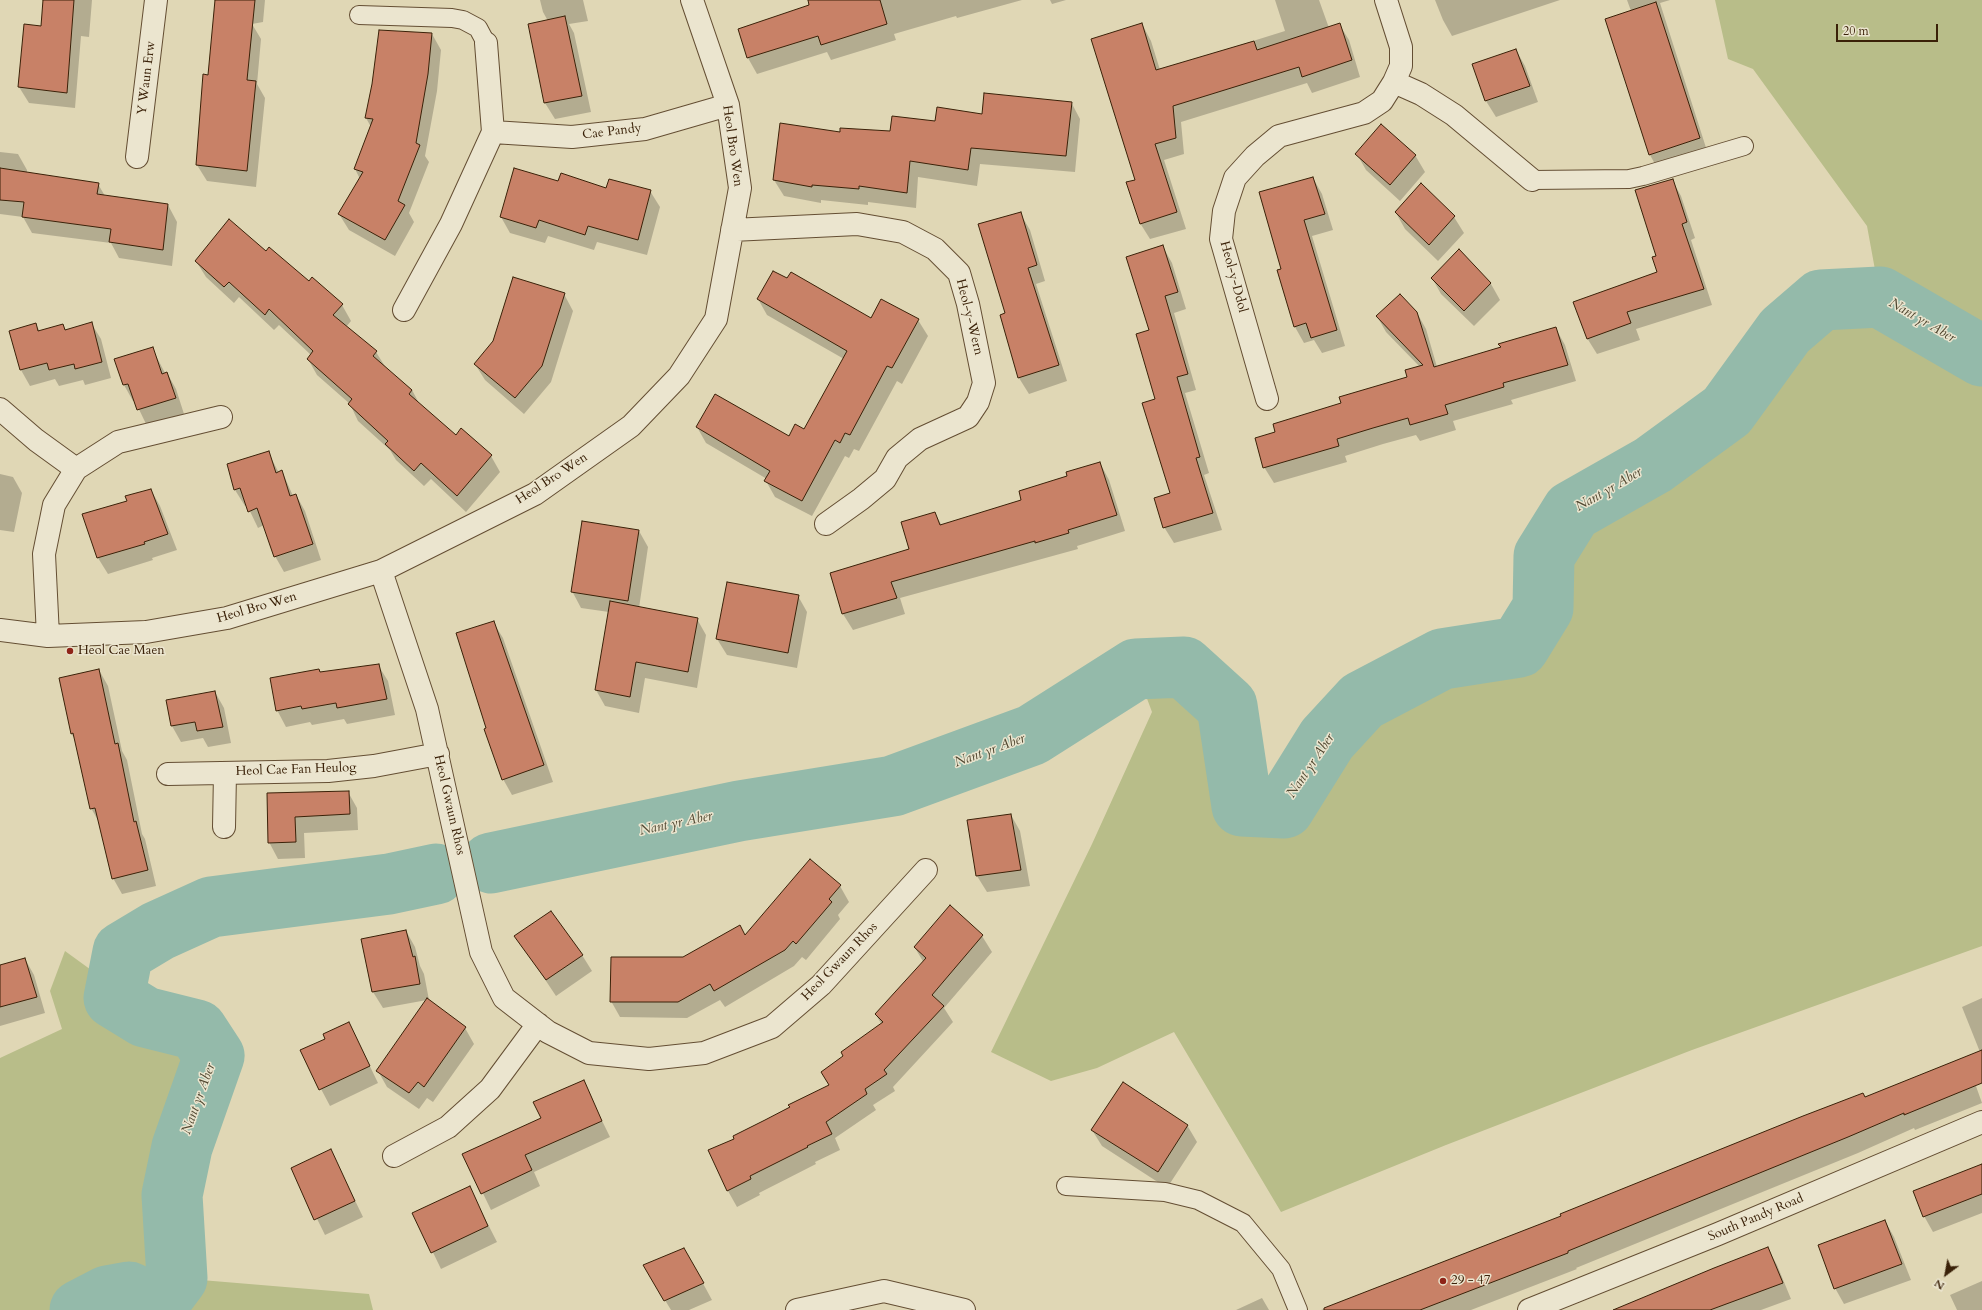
<!DOCTYPE html>
<style>
body{margin:0}
#map{position:relative;width:1982px;height:1310px;overflow:hidden;background:#e0d7b5;font-family:Cardo,serif}
canvas{display:block}
.north{position:absolute;left:1926px;top:1254px;width:40px;height:40px;-webkit-text-stroke:3px #ebe5cf;paint-order:stroke;rotate:212deg;font-size:11px;font-weight:700;line-height:16px;text-align:center;color:#3a2108}
.north::after{content:'';display:block;margin:auto;width:14px;height:18px;background:#3a2108;clip-path:polygon(50% 0,100% 100%,50% 72%,0 100%)}
.scale{position:absolute;left:1836px;top:24px;width:102px;height:18px;box-sizing:border-box;border:2px solid #3a2108;border-top:0;padding-left:5px;font-size:12px;line-height:14px;white-space:nowrap;color:#3a2108;-webkit-text-stroke:3px #ebe5cf;paint-order:stroke}
</style>
<div id="map">
<canvas width="1982" height="1310"></canvas>
<div class="north">N</div>
<div class="scale">20 m</div>
</div>
<script>
const ctx = document.querySelector('canvas').getContext('2d');
ctx.lineJoin = 'round';
function fillPath(path, color) {
  ctx.fillStyle = color;
  ctx.fill(path, 'evenodd');
}
function poly(rows) {
  const path = new Path2D();
  for (const r of rows) {
    path.moveTo(r[0], r[1]);
    for (let i = 2; i < r.length; i += 2) path.lineTo(r[i], r[i + 1]);
  }
  return path;
}
function stroke(path, color, width, dash) {
  ctx.strokeStyle = color;
  ctx.lineWidth = width;
  ctx.lineCap = dash ? 'butt' : 'round';
  ctx.setLineDash(dash || []);
  ctx.stroke(path);
}
function write(font, color, halo, rows, align = 'center') {
  ctx.font = font + ' Cardo,serif';
  ctx.lineWidth = 3;
  ctx.setLineDash([]);
  ctx.textBaseline = 'middle';
  ctx.strokeStyle = halo;
  ctx.fillStyle = color;
  for (const [text, x, y, turn = 0] of rows) {
    ctx.save();
    ctx.translate(x, y);
    ctx.rotate((+turn || 0) * Math.PI / 180);
    ctx.textAlign = isNaN(turn) ? turn : align;
    if (halo) ctx.strokeText(text, 0, 0);
    ctx.fillText(text, 0, 0);
    ctx.restore();
  }
}
const green = poly([
 [1715,0,1982,0,1982,946,1692,1050,1446,1145,1281,1212,1174,1032,1097,1068,1051,1081,991,1052,1092,844,1152,712,1136,669,1184,667,1227,706,1242,806,1284,808,1327,739,1362,701,1442,659,1519,647,1543,608,1544,556,1572,511,1653,465,1727,411,1785,331,1821,300,1880,297,1867,226,1753,69,1728,59],
 [65,951,98,975,114,998,145,1017,197,1030,214,1056,182,1147,172,1195,177,1278,369,1294,373,1310,0,1310,0,1058,62,1029,50,991]
]);
const shadow = poly([
 [44,0,92,0,89,37,81,36,75,108,29,103,19,87,41,27],
 [216,0,265,0,263,22,252,24,261,39,257,84,265,98,256,187,207,181,197,165,209,76],
 [540,0,583,0,588,21,569,24,574,33,591,112,555,119,545,103,529,25,548,21,543,12],
 [812,0,1022,0,957,18,956,16,894,34,896,40,831,60,827,52,757,74,748,58,739,30,810,6],
 [1050,0,1066,0,1052,4],
 [1275,0,1319,0,1329,28,1339,24,1349,40,1360,77,1312,93,1307,83,1181,122,1184,154,1164,160,1186,229,1150,239,1140,223,1136,180,1142,24,1151,41,1160,70,1285,31],
 [1435,0,1560,0,1452,36,1443,20],
 [1627,0,1670,0,1660,3,1708,154,1659,171,1650,155,1631,11],
 [432,34,441,50,437,91,425,156,429,162,409,213,414,222,395,256,349,230,339,214,360,179,355,169,371,127,366,118],
 [1516,50,1525,66,1538,102,1496,117,1486,101,1474,65],
 [1071,102,1080,119,1075,172,980,164,977,186,918,177,916,208,868,202,868,205,821,200,821,203,784,196,774,180,841,133,891,132,936,123],
 [0,152,18,154,27,170,27,173,98,184,105,196,168,205,177,222,172,266,119,258,111,243,32,233,23,217,0,214],
 [1357,154,1415,155,1425,172,1400,201,1366,170],
 [1313,178,1322,194,1333,230,1312,236,1345,346,1322,353,1314,340,1304,343,1295,327,1282,269],
 [1672,180,1681,196,1695,238,1691,240,1712,305,1636,329,1640,340,1597,354,1587,338,1658,273,1657,256],
 [559,182,607,189,650,191,660,207,647,255,597,242,594,250,548,236,545,243,510,233,501,217],
 [1421,185,1454,217,1464,233,1438,261,1405,229,1396,213],
 [1020,213,1030,230,1045,281,1036,284,1067,381,1029,394,1019,378,1001,316,1006,314],
 [1163,247,1172,263,1186,309,1174,313,1196,390,1185,393,1209,473,1204,475,1222,530,1174,543,1164,527,1171,494,1156,399,1150,331],
 [1459,250,1491,284,1500,300,1474,326,1441,294,1432,278],
 [266,253,342,305,351,321,346,327,376,352,386,368,412,390,420,405,456,437,461,430,491,456,500,472,466,512,431,479,424,486,396,460,390,450,358,421,350,404,317,375,308,359,311,355,279,325,274,330,239,297,234,303,206,277,196,261],
 [564,294,573,311,551,382,524,414,485,380,475,364],
 [758,299,872,320,918,320,928,336,902,384,897,381,859,451,854,449,849,458,845,456,812,516,775,497,766,481,767,479,706,443,697,427,789,437,805,430,844,359,767,315],
 [1417,313,1426,329,1437,367,1502,348,1500,345,1556,329,1565,345,1576,381,1511,400,1513,404,1453,421,1456,430,1420,441,1416,435,1383,444,1345,456,1347,462,1274,483,1264,467,1276,433,1342,403,1408,378,1420,367,1386,332,1377,316],
 [91,323,101,339,111,378,85,385,83,380,59,386,55,379,30,386,21,370,10,331,36,324,40,332,63,325,66,330],
 [152,348,165,373,167,373,176,389,184,414,147,426,135,401,133,401,124,385,115,360],
 [268,452,279,473,282,471,293,496,296,495,305,511,321,560,284,572,275,556,264,525,258,528,247,505,245,506,235,490],
 [1100,463,1109,480,1125,531,1077,546,1078,549,900,598,905,614,853,630,843,614,831,574,911,550,935,513,942,526,1023,500],
 [0,474,13,477,22,493,14,532,0,530],
 [151,490,160,506,177,550,152,558,153,560,108,574,98,558,84,515,128,502],
 [639,531,648,547,639,608,697,619,706,635,697,688,645,678,639,713,605,706,596,690,609,612,581,608,572,591],
 [798,596,807,612,797,668,727,655,717,639],
 [493,622,503,638,553,782,512,795,503,779,488,729],
 [378,665,388,681,395,715,347,724,344,719,312,725,310,722,286,727,277,710,319,670,321,673],
 [99,670,108,686,122,751,127,760,142,834,145,839,156,886,122,894,113,878,100,824,91,808,76,741,71,733],
 [215,692,224,708,231,743,208,747,203,738,181,742,172,726],
 [348,792,357,808,358,830,304,833,305,858,278,859,269,842,268,794],
 [1011,815,1020,831,1030,886,987,892,977,876,968,821],
 [840,886,849,902,838,915,840,919,806,960,802,957,794,966,725,1007,720,1000,687,1018,620,1017,611,1001,745,936],
 [406,931,415,947,420,966,424,974,429,1000,465,1028,474,1044,433,1102,427,1098,419,1109,387,1087,378,1071,427,1000,383,1008,373,992],
 [516,936,582,955,592,971,556,996],
 [982,936,992,952,944,1008,953,1022,893,1087,895,1091,873,1105,876,1110,835,1138,840,1150,815,1162,816,1164,759,1193,760,1195,737,1207,728,1191,735,1139,830,1086,844,1056,882,1025,876,1015,924,963,915,948],
 [25,959,34,975,45,1013,0,1026,0,966],
 [1982,998,1982,1057,1962,1007],
 [349,1023,378,1083,330,1106,301,1051,327,1039],
 [1972,1075,1982,1103,1915,1130,1914,1128,1858,1153,1576,1268,1577,1269,1471,1310,1321,1310,1865,1098],
 [583,1082,610,1137,534,1172,540,1186,491,1210,464,1154,542,1119],
 [1187,1125,1197,1142,1167,1188,1102,1146,1092,1130],
 [331,1151,363,1217,325,1235,292,1168],
 [1982,1165,1982,1213,1933,1232,1924,1216],
 [469,1187,497,1242,441,1269,414,1213],
 [1885,1221,1894,1237,1911,1280,1844,1304,1835,1288],
 [1768,1249,1777,1265,1791,1299,1761,1310,1613,1310],
 [693,1265,712,1300,689,1310,671,1310,654,1282],
 [1982,1281,1982,1310,1957,1310,1950,1295],
 [1262,1298,1269,1310,1236,1310]
]);
const river = poly([
 [491,863,739,811,893,786,1032,735,1136,669,1184,667,1227,706,1242,806,1284,808,1327,739,1362,701,1442,659,1519,647,1543,608,1544,556,1572,511,1653,465,1727,411,1785,331,1821,300,1880,297,1982,356],
 [80,1310,107,1296,129,1292,156,1306,177,1278,172,1195,182,1147,214,1056,197,1030,145,1017,114,998,123,952,158,931,211,907,389,884,436,874]
]);
const building = poly([
 [43,0,74,0,67,93,18,87,24,24,41,26,43,0],
 [215,0,255,0,247,80,256,81,247,171,196,165,203,74,208,75,215,0],
 [808,0,880,0,887,24,821,45,818,36,747,58,738,29,809,5,808,0],
 [1656,2,1700,138,1649,155,1605,19,1656,2],
 [565,16,582,96,544,103,528,24,565,16],
 [1142,23,1156,70,1254,41,1257,50,1340,23,1352,60,1302,77,1299,67,1173,106,1176,138,1155,144,1177,212,1140,224,1126,182,1135,180,1091,39,1142,23],
 [379,30,432,33,428,74,416,143,420,145,398,201,405,205,385,240,338,214,363,172,354,169,373,119,365,118,372,84,379,30],
 [1516,49,1530,86,1485,101,1472,64,1516,49],
 [984,93,1072,102,1066,156,971,148,968,170,910,161,907,193,859,186,859,189,812,185,812,187,773,180,780,123,840,132,840,128,890,131,892,116,935,121,937,107,982,114,984,93],
 [1381,124,1416,155,1390,185,1355,154,1381,124],
 [0,168,99,183,97,194,168,204,163,250,109,242,111,229,22,217,24,202,0,200,0,168],
 [514,168,558,181,561,173,606,188,609,179,651,190,638,240,588,226,585,235,539,220,536,228,500,217,514,168],
 [1313,177,1325,214,1304,220,1337,330,1311,338,1306,323,1294,327,1277,270,1281,269,1259,192,1313,177],
 [1673,179,1687,222,1682,224,1704,289,1627,312,1631,323,1587,339,1573,302,1657,272,1652,257,1656,256,1635,190,1673,179],
 [1421,183,1455,216,1429,245,1395,212,1421,183],
 [1021,212,1037,265,1028,268,1059,365,1018,378,1000,315,1005,313,978,224,1021,212],
 [229,219,266,251,269,247,309,281,312,277,343,304,333,315,377,351,373,356,412,390,409,394,456,435,461,428,492,455,457,496,421,463,414,471,385,444,388,441,348,404,352,399,307,359,313,351,269,309,265,315,229,282,224,287,195,261,229,219],
 [1163,245,1178,292,1165,296,1188,374,1177,377,1200,457,1196,458,1213,513,1163,528,1154,498,1170,493,1142,403,1155,399,1136,334,1149,330,1126,257,1163,245],
 [1459,249,1491,283,1464,311,1431,278,1459,249],
 [773,271,787,278,791,272,871,318,881,299,919,319,892,368,887,366,850,435,845,433,840,443,835,440,802,501,764,481,770,471,696,427,715,394,789,436,795,424,804,429,847,351,757,299,773,271],
 [513,277,565,293,542,366,515,398,474,364,493,341,513,277],
 [1400,294,1417,312,1434,367,1501,347,1498,344,1556,327,1568,365,1503,383,1504,387,1445,405,1448,414,1410,425,1408,418,1373,428,1337,439,1339,446,1263,468,1255,438,1275,432,1273,424,1341,403,1339,397,1407,377,1405,370,1423,365,1376,316,1400,294],
 [92,322,102,362,75,369,74,364,49,370,47,363,20,370,9,331,36,323,38,331,63,324,65,330,92,322],
 [153,347,162,374,167,372,176,398,137,410,128,384,123,385,114,359,153,347],
 [269,451,276,473,282,470,290,496,296,494,313,544,274,557,257,508,248,512,240,488,234,490,227,464,269,451],
 [1100,462,1117,515,1068,530,1069,533,1035,543,1035,541,891,582,897,598,842,614,830,573,909,549,901,522,935,512,940,525,1021,500,1019,491,1067,476,1066,472,1100,462],
 [151,489,168,534,144,542,145,544,97,558,82,514,127,501,125,496,151,489],
 [582,521,639,530,628,601,571,592,582,521],
 [727,582,799,595,788,653,716,639,727,582],
 [610,601,698,618,688,672,636,662,630,697,595,690,610,601],
 [494,621,544,765,502,780,484,729,486,728,456,633,494,621],
 [379,664,387,699,337,708,336,703,302,709,301,706,276,711,270,678,319,669,320,672,379,664],
 [99,669,115,744,118,743,134,822,136,821,148,870,112,879,95,808,90,809,73,733,71,734,59,678,99,669],
 [215,691,223,727,197,731,195,722,171,726,166,700,215,691],
 [349,791,350,814,295,817,296,842,268,843,267,793,349,791],
 [1011,814,1021,870,976,876,967,820,1011,814],
 [810,859,841,885,829,899,832,902,796,944,793,941,785,950,714,991,710,984,678,1002,610,1002,611,957,683,957,740,925,745,935,810,859],
 [950,905,983,935,932,995,944,1006,884,1070,887,1074,865,1089,867,1094,826,1122,832,1134,807,1146,808,1147,750,1176,751,1179,727,1191,708,1150,734,1139,733,1136,765,1120,790,1107,788,1105,829,1085,821,1072,843,1056,841,1052,883,1022,875,1014,926,958,914,947,950,905],
 [551,911,583,955,546,980,514,936,551,911],
 [406,930,413,957,415,956,420,984,372,992,361,939,406,930],
 [25,958,37,997,0,1007,0,965,25,958],
 [427,998,466,1027,424,1087,418,1082,409,1093,376,1071,427,998],
 [349,1022,370,1066,319,1090,300,1050,325,1039,323,1034,349,1022],
 [1982,1050,1982,1083,1904,1115,1904,1113,1848,1137,1568,1251,1568,1253,1420,1310,1324,1310,1324,1308,1561,1216,1560,1214,1803,1116,1863,1093,1865,1097,1982,1050],
 [584,1080,602,1121,525,1155,532,1170,481,1194,462,1154,541,1118,533,1102,584,1080],
 [1123,1082,1188,1125,1158,1172,1091,1130,1123,1082],
 [331,1149,355,1201,314,1220,291,1168,331,1149],
 [1982,1164,1982,1194,1923,1217,1913,1191,1982,1164],
 [470,1186,488,1226,431,1253,412,1213,470,1186],
 [1885,1220,1902,1264,1834,1289,1818,1245,1885,1220],
 [1768,1247,1783,1283,1710,1310,1613,1310,1714,1268,1768,1247],
 [684,1248,704,1283,664,1301,643,1265,684,1248]
]);
const service = poly([
 [359,15,452,18,463,20,478,28,486,43],
 [1532,180,1629,179,1643,176,1744,146],
 [1066,1186,1165,1192,1198,1200,1243,1223,1281,1269,1298,1310]
]);
const minor = poly([
 [1394,82,1421,94,1454,115,1532,180],
 [493,132,572,137,645,129,728,105],
 [137,157,156,0],
 [732,230,857,224,903,232,935,249,959,273,968,304,984,383,978,402,968,417,920,439,897,458,885,479,861,499,826,524],
 [404,310,451,224,493,132,486,43],
 [1267,399,1221,239,1224,211,1235,178,1255,156,1279,136,1364,113,1382,101,1394,82,1401,66,1401,47,1386,0],
 [0,409,36,440,76,469],
 [381,571,427,709,481,952,504,998,548,1032,589,1053,649,1059,704,1053,772,1027,821,985,926,870],
 [0,630,48,636,146,632,227,618,381,571,535,494,631,426,679,376,716,319,740,188,728,105,692,0],
 [48,636,44,554,54,505,76,469,118,442,221,417],
 [168,774,328,771,374,766,438,754],
 [224,827,225,773],
 [394,1156,448,1127,490,1089,538,1024],
 [797,1310,884,1291,964,1310],
 [1529,1310,1718,1234,1982,1122]
]);
const markers = [
 [70,651,4,"#8f2418"],
 [1443,1281,4,"#8f2418"]
];
const streetNames = [
 ["Y Waun Erw",147,78,-83],
 ["Cae Pandy",612,132,-7],
 ["Heol Bro Wen",732,146,82],
 ["Heol-y-Ddol",1233,277,75],
 ["Heol-y-Wern",969,317,76],
 ["Heol Bro Wen",552,479,-33],
 ["Heol Bro Wen",257,608,-16],
 ["Heol Cae Fan Heulog",296,770,-2],
 ["Heol Gwaun Rhos",449,805,77],
 ["Heol Gwaun Rhos",840,962,-46],
 ["South Pandy Road",1756,1218,-23]
];
const poiNames = [
 ["Heol Cae Maen",78,651],
 ["29 - 47",1451,1281]
];
const waterNames = [
 ["Nant yr Aber",1922,321,30],
 ["Nant yr Aber",1609,490,-30],
 ["Nant yr Aber",990,751,-20],
 ["Nant yr Aber",1311,766,-56],
 ["Nant yr Aber",676,824,-12],
 ["Nant yr Aber",199,1099,-70]
];
fillPath(green, '#b8bd89');
fillPath(shadow, '#0003');
stroke(river, '#94baaa', 61);
fillPath(building, '#c88167');
stroke(building, '#3a2108', 1);
stroke(service, '#644e33', 20);
stroke(minor, '#644e33', 24);
stroke(service, '#ebe5cf', 18);
stroke(minor, '#ebe5cf', 22);
for (const [x, y, r, color] of markers) {
  const dot = new Path2D();
  dot.arc(x, y, r, 0, 2 * Math.PI);
  ctx.fillStyle = color;
  ctx.fill(dot);
  stroke(dot, '#ebe5cf', 1.5);
}
write('13px', '#3a2108', '#ebe5cf', streetNames);
write('13px', '#3a2108', '#ebe5cf', poiNames, 'left');
write('italic 14px', '#504730', '#ebe5cf', waterNames);
</script>
